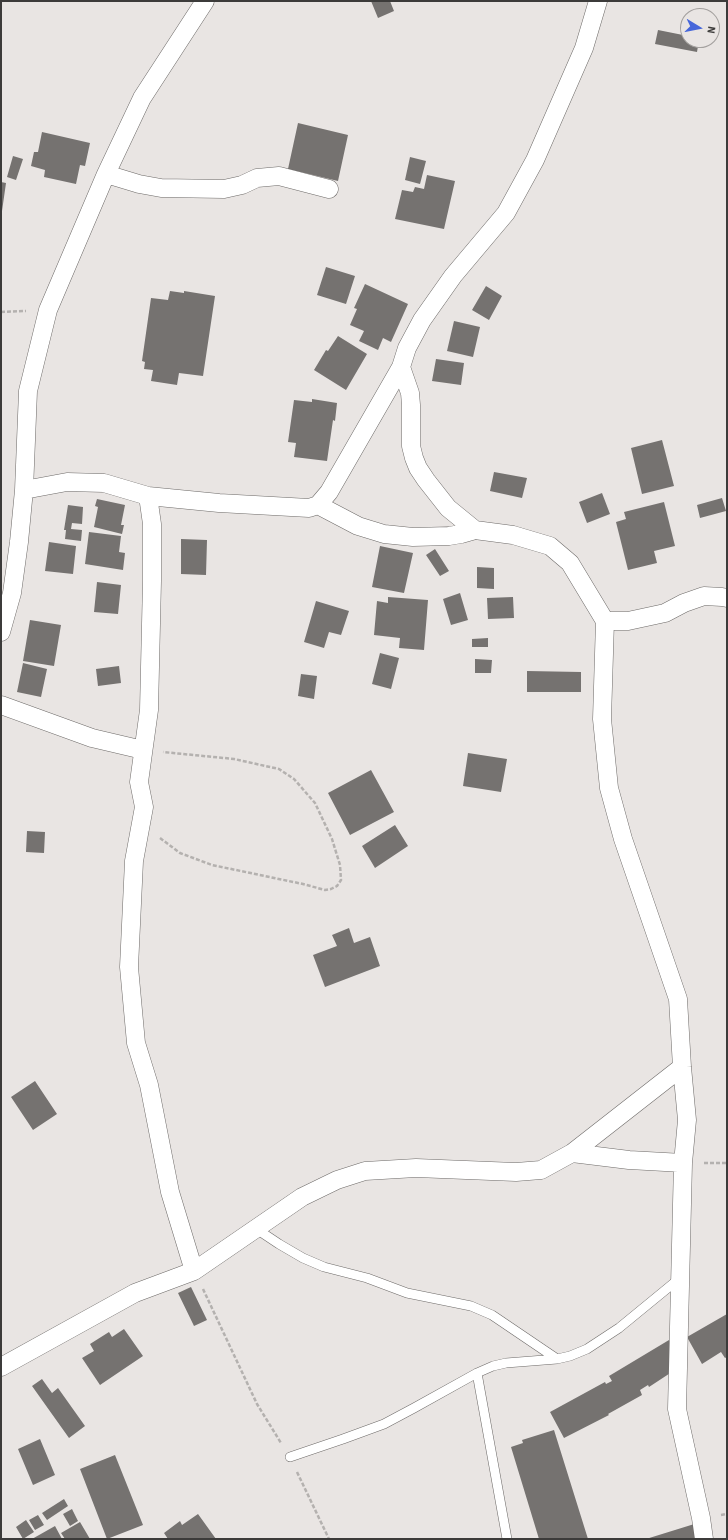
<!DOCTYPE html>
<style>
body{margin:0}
#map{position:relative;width:728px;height:1540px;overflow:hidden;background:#e9e5e3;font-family:"Source Sans 3",sans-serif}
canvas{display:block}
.frame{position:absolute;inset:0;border:2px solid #3c3b3a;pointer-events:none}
.north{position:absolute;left:680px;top:8px;width:40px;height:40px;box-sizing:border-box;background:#e9e5e3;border:1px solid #a4a19f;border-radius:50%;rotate:100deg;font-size:11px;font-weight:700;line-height:16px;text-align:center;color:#3c3b3a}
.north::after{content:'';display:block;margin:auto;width:14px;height:18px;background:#4767da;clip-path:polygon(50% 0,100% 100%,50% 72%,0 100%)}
</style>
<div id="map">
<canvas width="728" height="1540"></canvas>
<div class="frame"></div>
<div class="north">N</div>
</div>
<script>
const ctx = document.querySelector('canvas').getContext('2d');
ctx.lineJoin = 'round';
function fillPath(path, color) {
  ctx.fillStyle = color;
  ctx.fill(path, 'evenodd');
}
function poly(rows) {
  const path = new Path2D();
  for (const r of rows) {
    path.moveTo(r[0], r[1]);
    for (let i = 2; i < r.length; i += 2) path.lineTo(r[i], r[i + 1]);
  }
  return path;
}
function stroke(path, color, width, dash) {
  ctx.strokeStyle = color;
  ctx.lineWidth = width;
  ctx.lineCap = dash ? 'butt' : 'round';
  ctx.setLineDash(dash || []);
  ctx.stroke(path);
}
const building = poly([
 [371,1,390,1,394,11,378,18],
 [658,30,688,36,688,40,699,40,697,52,655,44],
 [298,123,348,135,338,181,288,169],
 [42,132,90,143,85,166,80,165,76,184,44,177,45,170,31,166,34,152,38,152],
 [13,156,23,159,16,180,7,177],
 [410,157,426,161,420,184,405,180],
 [427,175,455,181,444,229,395,219,402,190,413,192,415,187,424,189],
 [1,182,6,183,2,211,1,211],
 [326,267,355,276,346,304,317,295],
 [365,284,408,304,391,342,383,338,378,350,359,341,364,331,350,325,357,309,354,308],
 [486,286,502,296,489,320,472,310],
 [170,291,184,293,184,291,215,296,203,376,179,373,177,385,151,381,153,370,144,369,145,362,142,361,151,298,168,300],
 [454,321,480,327,473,357,447,351],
 [338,336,367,354,346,390,314,370,326,350,328,351],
 [436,359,464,363,461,385,432,381],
 [312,399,337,403,335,421,333,420,327,461,294,457,296,443,288,442,294,400,312,402],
 [662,440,674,486,642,494,631,448],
 [494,472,527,478,522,498,490,491],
 [602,493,610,514,587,523,579,502],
 [722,498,726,511,700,518,697,505],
 [97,499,125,505,121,525,124,525,122,534,94,527,98,507,95,506],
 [664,502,675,546,654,551,657,563,628,570,616,522,626,519,624,512],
 [68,505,83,507,82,524,72,523,71,529,82,530,81,541,65,539,66,530,64,530],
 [89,532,121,536,119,552,125,553,123,570,85,564],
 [181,539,207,540,206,575,181,574],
 [49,542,76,546,73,574,45,571],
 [380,546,413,553,404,593,372,587],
 [435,549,449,571,440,576,426,555],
 [477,567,494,568,494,589,477,588],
 [97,582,121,585,118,614,94,612],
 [460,593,468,620,451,625,443,599],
 [388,597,428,600,424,650,399,648,400,638,374,635,377,601,388,603],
 [513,597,514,618,488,619,487,598],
 [316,601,349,611,341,635,329,632,324,648,304,642],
 [30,620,61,625,54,666,23,661],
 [488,638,488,647,472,647,472,639],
 [380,653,399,658,391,689,372,684],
 [475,659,492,660,491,673,475,673],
 [23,663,47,669,41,697,17,692],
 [119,666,121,683,98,686,96,669],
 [527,671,581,672,581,692,527,692],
 [301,674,317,676,314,699,298,696],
 [468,753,507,759,501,792,463,786],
 [371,770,394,812,350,835,328,793],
 [395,825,408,846,375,868,362,846],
 [27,831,45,832,44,853,26,852],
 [349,928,354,943,370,937,380,966,325,987,313,955,337,946,332,935],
 [35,1081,57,1114,33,1130,11,1097],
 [191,1287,207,1320,194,1326,178,1293],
 [727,1314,727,1357,725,1358,721,1352,702,1364,687,1337],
 [124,1329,143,1356,100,1385,82,1358,94,1351,90,1344,109,1332,112,1337],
 [669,1340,684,1364,649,1387,648,1385,640,1390,642,1395,608,1414,609,1415,564,1438,550,1412,605,1382,606,1384,612,1381,609,1376],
 [42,1379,52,1393,58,1388,85,1426,69,1438,32,1386],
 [554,1430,588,1539,539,1539,511,1447,523,1443,522,1440],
 [40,1439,55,1475,33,1485,18,1449],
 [115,1455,143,1525,107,1539,80,1469],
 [64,1499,68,1506,47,1520,42,1513],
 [72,1509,78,1521,70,1526,63,1514],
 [198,1514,216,1539,168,1539,164,1533,180,1521,182,1525],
 [38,1515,44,1525,35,1530,29,1520],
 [26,1520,34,1532,23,1539,16,1527],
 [704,1521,710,1539,646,1539],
 [80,1522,90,1539,65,1539,61,1533],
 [55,1526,62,1539,32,1539]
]);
const path = poly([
 [1,312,26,311],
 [160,838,180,853,212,865,303,884,325,890,331,889,337,886,341,880,340,865,332,839,315,803,294,779,279,769,234,759,163,752],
 [704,1163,727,1163],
 [203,1289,257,1404,281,1443],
 [297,1472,329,1539],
 [721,1515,727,1514]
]);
const lane = poly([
 [255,1228,279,1244,303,1258,324,1267,367,1278,407,1293,471,1306,492,1315,557,1359],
 [477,1373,507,1539],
 [290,1457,343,1439,384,1424,414,1408,477,1373,493,1366,506,1363,557,1359,570,1356,587,1349,619,1328,680,1278]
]);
const street = poly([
 [598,1,584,48,535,160,506,213,453,276,422,320,407,348,401,367,410,393,411,405,411,446,414,458,418,468,426,480,448,508,475,530,513,535,550,546,570,563,605,621,602,719,609,788,623,839,678,999,682,1067,687,1120,683,1163,677,1409,701,1518,704,1539],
 [106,174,139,184,161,188,224,189,242,185,257,178,279,176,329,189],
 [24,490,67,482,104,483,148,496,219,503,309,508,318,505,329,492,401,367],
 [148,496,152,524,152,581,149,710,139,782,144,807,134,861,129,967,136,1043,149,1085,170,1192,194,1271],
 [318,505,358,526,384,534,413,537,449,536,461,534,475,530],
 [605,621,628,621,665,613,684,603,704,596,722,597,727,598],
 [1,632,12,593,19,542,24,490,28,391,48,310,106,174,142,98,205,1],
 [1,705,92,738,143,750],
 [572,1153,682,1067],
 [1,1367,135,1293,194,1271,302,1197,337,1180,365,1171,416,1168,516,1172,541,1170,572,1153,629,1160,683,1163]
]);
fillPath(building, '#757270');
stroke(lane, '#6d6a68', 10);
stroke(street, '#6d6a68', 19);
stroke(path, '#b4b1af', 2.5, [4, 2]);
stroke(lane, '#fff', 9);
stroke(street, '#fff', 18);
</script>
